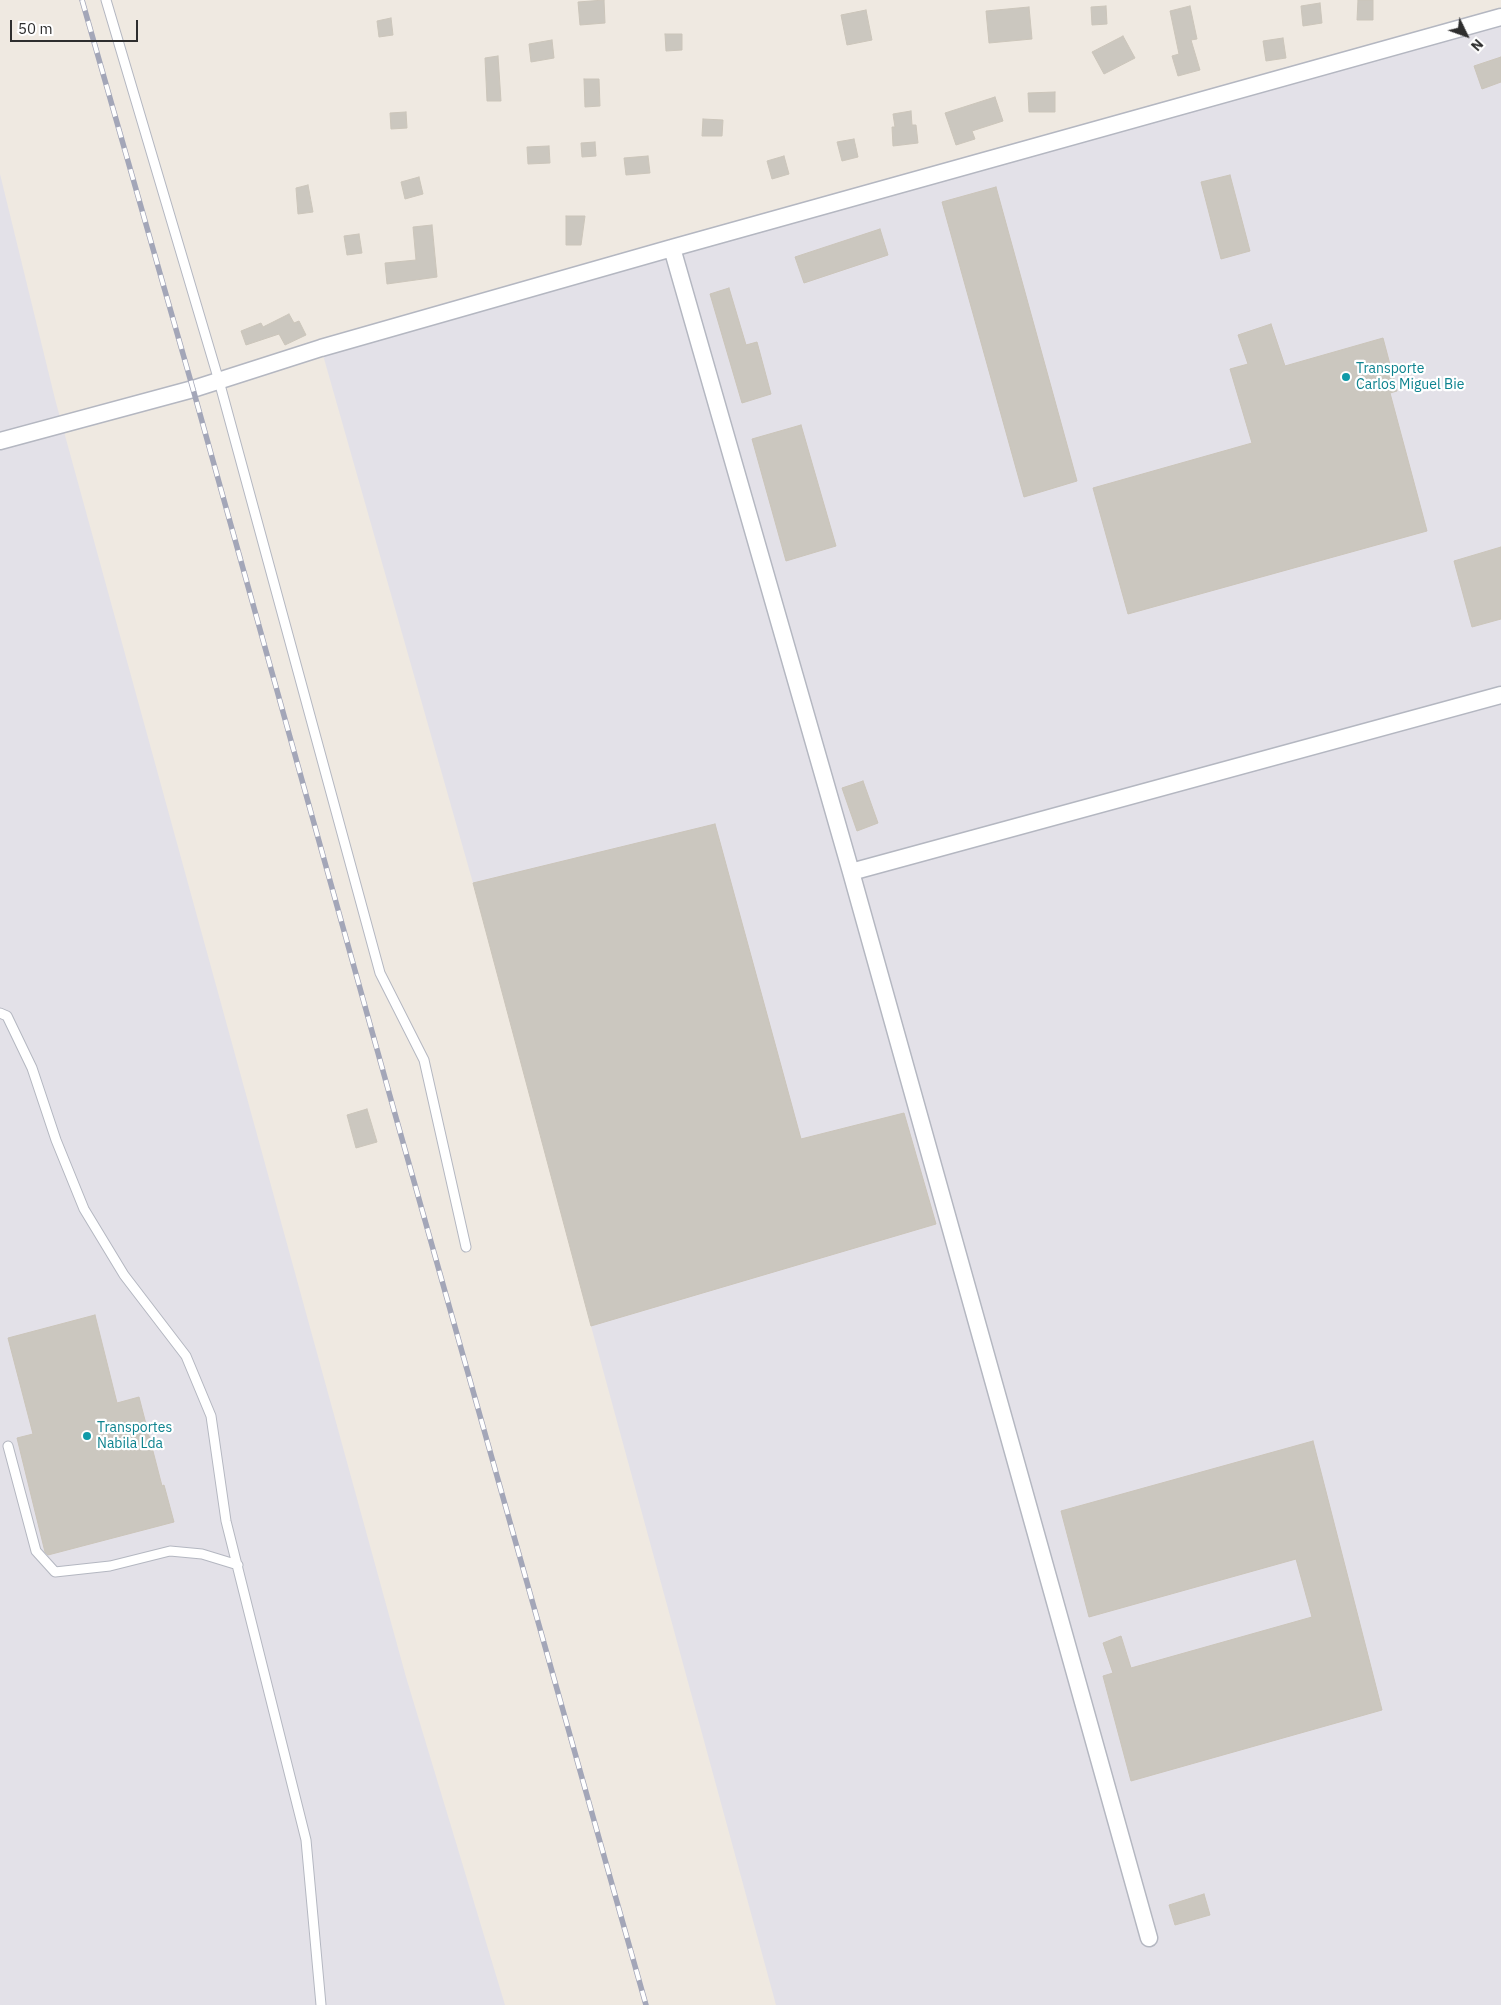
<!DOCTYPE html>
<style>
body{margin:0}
#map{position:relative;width:1501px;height:2005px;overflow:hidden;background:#efe9e1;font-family:"IBM Plex Sans",sans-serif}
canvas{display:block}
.north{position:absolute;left:1441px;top:10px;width:50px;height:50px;-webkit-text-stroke:4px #fff;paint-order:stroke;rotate:132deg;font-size:14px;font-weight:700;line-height:20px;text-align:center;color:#2e2e2e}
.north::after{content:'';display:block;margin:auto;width:18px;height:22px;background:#2e2e2e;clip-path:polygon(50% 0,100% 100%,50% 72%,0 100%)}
.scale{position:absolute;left:10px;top:20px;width:128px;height:22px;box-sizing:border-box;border:2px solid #2e2e2e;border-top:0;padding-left:6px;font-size:15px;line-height:18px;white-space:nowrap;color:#2e2e2e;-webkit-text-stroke:4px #fff;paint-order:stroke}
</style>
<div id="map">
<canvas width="1501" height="2005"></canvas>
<div class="north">N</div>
<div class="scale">50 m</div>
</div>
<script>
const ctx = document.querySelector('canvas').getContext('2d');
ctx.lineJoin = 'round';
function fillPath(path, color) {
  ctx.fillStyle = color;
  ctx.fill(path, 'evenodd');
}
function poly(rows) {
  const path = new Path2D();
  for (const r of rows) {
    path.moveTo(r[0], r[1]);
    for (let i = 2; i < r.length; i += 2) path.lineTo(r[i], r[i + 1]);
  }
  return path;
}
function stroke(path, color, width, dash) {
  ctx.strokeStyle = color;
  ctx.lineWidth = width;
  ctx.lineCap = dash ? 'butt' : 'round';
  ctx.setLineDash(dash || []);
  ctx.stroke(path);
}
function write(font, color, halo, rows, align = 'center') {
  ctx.font = font + ' "IBM Plex Sans",sans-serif';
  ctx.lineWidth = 4.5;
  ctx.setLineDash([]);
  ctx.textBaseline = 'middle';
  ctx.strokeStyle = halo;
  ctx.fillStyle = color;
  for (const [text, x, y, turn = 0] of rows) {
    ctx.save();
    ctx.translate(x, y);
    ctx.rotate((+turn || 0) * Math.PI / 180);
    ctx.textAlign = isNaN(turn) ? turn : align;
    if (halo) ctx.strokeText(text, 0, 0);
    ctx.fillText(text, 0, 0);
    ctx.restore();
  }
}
const industrial = poly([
 [1501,19,1501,2005,776,2005,591,1326,473,883,321,348],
 [0,174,55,399,406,1677,505,2005,0,2005]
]);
const building = poly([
 [604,0,605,23,580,25,578,2,604,0],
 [1358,0,1373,0,1373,20,1357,20,1358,0],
 [1320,3,1322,23,1303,26,1301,6,1320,3],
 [1106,6,1107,24,1092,25,1091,7,1106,6],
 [1190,6,1197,39,1191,40,1200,70,1178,76,1172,56,1179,54,1170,11,1190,6],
 [1029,7,1032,39,989,43,986,11,1029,7],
 [866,10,872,40,847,45,841,15,866,10],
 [391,18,393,35,379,37,377,21,391,18],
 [665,34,682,34,682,50,666,51,665,34],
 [1123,36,1135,58,1104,74,1092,52,1123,36],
 [1283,38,1286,58,1266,61,1263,41,1283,38],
 [552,40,554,58,531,62,529,44,552,40],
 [498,56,501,101,487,101,485,58,498,56],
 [1501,57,1501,82,1482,89,1474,66,1501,57],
 [584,79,599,79,600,106,585,107,584,79],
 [1055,92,1055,112,1029,112,1028,93,1055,92],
 [995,97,1003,121,972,131,975,139,956,145,945,113,995,97],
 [911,111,912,125,916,125,918,143,893,146,892,127,895,127,893,114,911,111],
 [406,112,407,128,391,129,390,113,406,112],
 [703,119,723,120,722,136,702,136,703,119],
 [854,139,858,157,842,161,837,142,854,139],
 [595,142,596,156,582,157,581,143,595,142],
 [549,146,550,163,528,164,527,147,549,146],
 [648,156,650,173,626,175,624,158,648,156],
 [784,156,789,174,772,179,767,161,784,156],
 [1230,175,1250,251,1221,259,1201,182,1230,175],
 [419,177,423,194,405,199,401,182,419,177],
 [308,185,313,212,298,214,296,188,308,185],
 [996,187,1077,481,1024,497,942,202,996,187],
 [566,216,585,216,581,245,566,245,566,216],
 [432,225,437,277,387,284,385,263,416,260,413,227,432,225],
 [880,229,888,255,804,283,795,257,880,229],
 [359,234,362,253,347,255,344,236,359,234],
 [729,288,746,345,757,342,771,394,742,403,710,294,729,288],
 [289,314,294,323,299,321,306,335,285,345,279,334,246,345,241,331,261,323,263,327,289,314],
 [1271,324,1285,366,1383,338,1397,391,1390,393,1427,531,1128,614,1093,488,1252,443,1230,369,1248,364,1238,335,1271,324],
 [801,425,836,546,786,561,752,439,801,425],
 [1501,547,1501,619,1472,627,1454,561,1501,547],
 [863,781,878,823,857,831,842,788,863,781],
 [715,824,801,1139,904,1113,936,1224,591,1326,473,883,715,824],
 [367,1109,377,1142,356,1148,347,1115,367,1109],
 [95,1315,117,1403,139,1397,162,1486,164,1485,174,1522,48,1555,45,1552,17,1438,33,1434,8,1338,95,1315],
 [1313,1441,1382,1710,1131,1781,1103,1676,1113,1673,1103,1643,1121,1636,1131,1668,1312,1617,1296,1559,1089,1617,1061,1511,1313,1441],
 [1204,1894,1210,1915,1175,1925,1169,1905,1204,1894]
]);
const service = poly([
 [106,0,219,381,380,973,424,1060,466,1247],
 [0,1013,7,1016,32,1068,56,1140,84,1209,124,1275,186,1356,211,1416,226,1521,306,1840,321,2005],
 [8,1446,36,1551,55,1572,110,1566,170,1551,202,1554,238,1565]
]);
const minor = poly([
 [672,248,851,872,1149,1938],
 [0,441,193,389,321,348,672,248,1501,17],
 [851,872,1501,695]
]);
const rail = poly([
 [82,0,193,389,395,1114,646,2005]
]);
const markers = [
 [1346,377,5,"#0f9aa8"],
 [87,1436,5,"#0f9aa8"]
];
const cultureNames = [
 ["Transporte",1356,369],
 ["Carlos Miguel Bie",1356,385],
 ["Transportes",97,1428],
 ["Nabila Lda",97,1444]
];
fillPath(industrial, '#e3e1e8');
fillPath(building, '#cbc7bf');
stroke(building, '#cbc5ba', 1);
stroke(service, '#b4b7c1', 11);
stroke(minor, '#b4b7c1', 19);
stroke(service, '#fff', 9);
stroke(minor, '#fff', 16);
stroke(rail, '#a3a6b8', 5.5);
stroke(rail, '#fff', 4, [11]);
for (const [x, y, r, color] of markers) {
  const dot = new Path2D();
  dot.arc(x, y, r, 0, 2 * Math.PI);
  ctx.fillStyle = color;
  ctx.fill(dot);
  stroke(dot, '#fff', 2);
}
write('14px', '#0d838f', '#fff', cultureNames, 'left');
</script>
